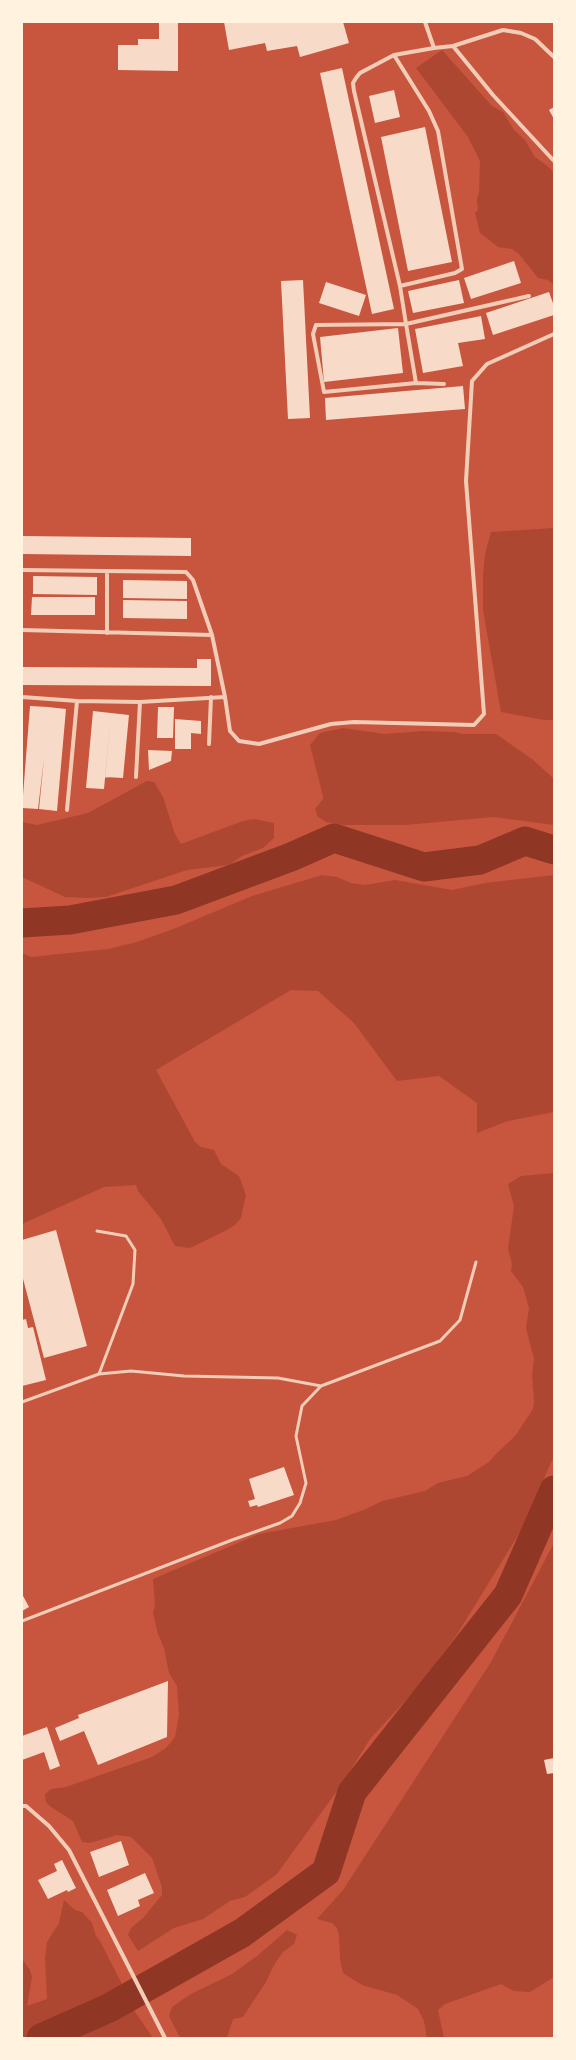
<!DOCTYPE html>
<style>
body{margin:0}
#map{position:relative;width:576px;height:2060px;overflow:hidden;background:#c8553d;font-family:"Source Serif 4",serif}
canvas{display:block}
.frame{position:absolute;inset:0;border:23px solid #fff3e0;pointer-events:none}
</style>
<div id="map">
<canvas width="576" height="2060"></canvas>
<div class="frame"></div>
</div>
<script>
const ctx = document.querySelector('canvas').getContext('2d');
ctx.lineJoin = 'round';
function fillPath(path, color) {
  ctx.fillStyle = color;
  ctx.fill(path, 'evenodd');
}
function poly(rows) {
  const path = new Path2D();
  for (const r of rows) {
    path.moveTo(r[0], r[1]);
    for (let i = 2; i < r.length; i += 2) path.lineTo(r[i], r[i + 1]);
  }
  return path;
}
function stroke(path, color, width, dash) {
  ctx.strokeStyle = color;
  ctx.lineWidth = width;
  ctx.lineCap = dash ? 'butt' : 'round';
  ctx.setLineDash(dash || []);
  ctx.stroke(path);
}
const green = poly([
 [442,50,492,106,503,112,514,130,525,140,534,156,551,169,554,175,554,285,548,280,538,278,519,254,512,249,498,247,480,233,475,213,478,210,477,200,479,192,480,161,468,137,416,68],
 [554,528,554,720,544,720,501,712,483,610,483,575,485,554,491,532],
 [343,728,385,734,423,731,455,732,462,734,496,734,532,759,554,779,554,825,494,817,405,825,342,825,326,822,318,817,315,809,323,799,323,796,310,745,320,733],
 [147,781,154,782,163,797,175,834,181,844,243,821,254,819,274,823,274,838,263,848,242,856,229,865,187,870,106,897,88,898,65,897,22,877,22,822,37,825,88,813],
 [322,875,337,877,351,883,365,885,395,880,452,890,485,883,554,875,554,1112,508,1121,477,1133,477,1103,439,1076,397,1081,354,1023,318,991,291,990,156,1070,195,1142,201,1147,214,1150,221,1164,239,1176,246,1195,241,1218,236,1224,229,1229,190,1248,175,1246,161,1219,138,1191,136,1185,104,1187,22,1224,22,953,31,957,108,949,137,942,176,928,252,896],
 [554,1173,554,1456,520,1532,456,1636,417,1688,370,1739,342,1784,277,1874,245,1897,230,1901,203,1919,174,1928,138,1951,128,1935,131,1928,143,1918,162,1895,162,1887,152,1858,131,1837,117,1835,90,1843,82,1842,73,1821,51,1807,46,1802,45,1794,51,1789,66,1787,152,1757,166,1748,175,1737,179,1715,177,1686,169,1673,164,1648,158,1634,153,1613,155,1605,153,1579,259,1534,336,1520,366,1509,382,1501,425,1491,438,1483,467,1476,489,1462,494,1456,515,1436,533,1409,534,1401,532,1375,534,1359,526,1328,529,1308,523,1287,511,1271,512,1264,508,1249,514,1206,508,1184,521,1176],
 [554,1543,554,1977,530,1992,514,1991,501,1984,445,2004,438,2010,444,2038,427,2038,424,2021,418,2009,397,1995,362,1985,343,1973,340,1959,339,1936,337,1928,332,1923,317,1919,343,1890,491,1662],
 [64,1900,75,1910,82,1912,92,1923,96,1936,100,1941,126,1992,129,2003,153,2038,22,2038,22,1959,30,1970,32,1977,27,2006,47,1999,45,1958,47,1942,59,1923],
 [287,1930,297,1935,294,1944,283,1952,274,1965,266,1982,243,2017,233,2019,227,2038,180,2038,169,2016,172,2007,189,1995,232,1974,257,1956]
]);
const river = poly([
 [22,923,70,920,176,900,291,857,334,838,424,867,480,860,525,841,554,850],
 [41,2038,109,2008,242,1933,326,1872,352,1792,508,1595,554,1490]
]);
const building = poly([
 [224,22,343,22,349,43,300,57,297,46,267,51,265,43,229,50],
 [159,23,178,23,178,71,118,70,118,45,138,45,138,39,159,39],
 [342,68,394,309,372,314,320,73],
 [394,90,400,117,375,123,369,96],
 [554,107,554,119,549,110],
 [425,127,452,262,408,271,381,137],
 [514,261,521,283,471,299,464,278],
 [303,280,310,418,288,419,281,281],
 [459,280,464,303,413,313,408,291],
 [326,282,366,295,359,316,319,303],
 [549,292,554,306,554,315,493,335,486,313],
 [481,316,485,339,458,343,463,366,423,373,415,329],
 [398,328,403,373,324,382,320,337],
 [463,386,465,409,326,420,325,398],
 [22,536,191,538,191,556,22,554],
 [33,576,97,577,97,595,33,594],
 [123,580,187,581,187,599,123,598],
 [32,597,95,597,95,615,31,615],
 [123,600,187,601,187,619,123,618],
 [197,659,211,659,211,686,23,685,23,667,197,668],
 [30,706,48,707,46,735,48,707,66,709,57,811,39,809,44,758,38,809,22,808],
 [158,707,174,707,173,738,157,738],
 [93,711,111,713,104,789,86,788],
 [111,713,129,715,123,778,105,777],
 [175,719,201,721,201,734,191,733,191,749,175,749],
 [148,750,172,751,171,761,149,770],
 [56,1230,87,1346,44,1358,22,1275,22,1240],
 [26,1319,28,1328,33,1327,46,1380,22,1386,22,1320],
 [284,1467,294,1495,258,1507,257,1505,250,1507,248,1501,255,1499,249,1479],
 [22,1594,29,1607,22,1611],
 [168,1681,167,1737,98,1765,84,1731,60,1741,55,1728,79,1718,78,1715],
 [47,1727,60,1766,50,1770,44,1752,22,1760,22,1736],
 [554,1758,554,1773,547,1774,544,1760],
 [121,1841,129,1865,99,1877,90,1852],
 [62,1860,76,1888,68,1892,67,1890,48,1899,38,1880,57,1871,54,1864],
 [145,1873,154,1893,138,1900,140,1906,118,1916,107,1890]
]);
const service = poly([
 [97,1231,126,1236,135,1250,133,1284,99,1374],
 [22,1402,99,1374,131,1371,184,1376,278,1378,321,1386],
 [22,1621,232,1540,280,1523,292,1516,300,1503,306,1483,296,1436,302,1406,321,1386,440,1341,460,1320,476,1262]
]);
const minor = poly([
 [425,22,434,48],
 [453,46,493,95,554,161],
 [394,55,429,111,438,131,462,269,455,273,400,286],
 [529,296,406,324,316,325,313,334,324,392,416,383,406,324,400,286,354,91,353,83,356,78,360,73,394,55,434,48,453,46,503,30,521,33,535,39,554,57],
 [416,383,444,384],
 [22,570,186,572,193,580,212,635],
 [107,571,107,633],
 [22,630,212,635,225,697,230,731,239,741,259,744,331,724,354,722,474,725,484,714,466,481,472,381,487,364,554,334],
 [22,697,77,701,140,702,225,697],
 [209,744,211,697],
 [136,777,140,702],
 [67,810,77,701],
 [22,1806,26,1806,49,1826,69,1850,165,2038]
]);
fillPath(green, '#ae4732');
stroke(river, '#8f3625', 29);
fillPath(building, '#f7dbc8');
stroke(service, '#f1ccb7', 3);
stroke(minor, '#f1ccb7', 4);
</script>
